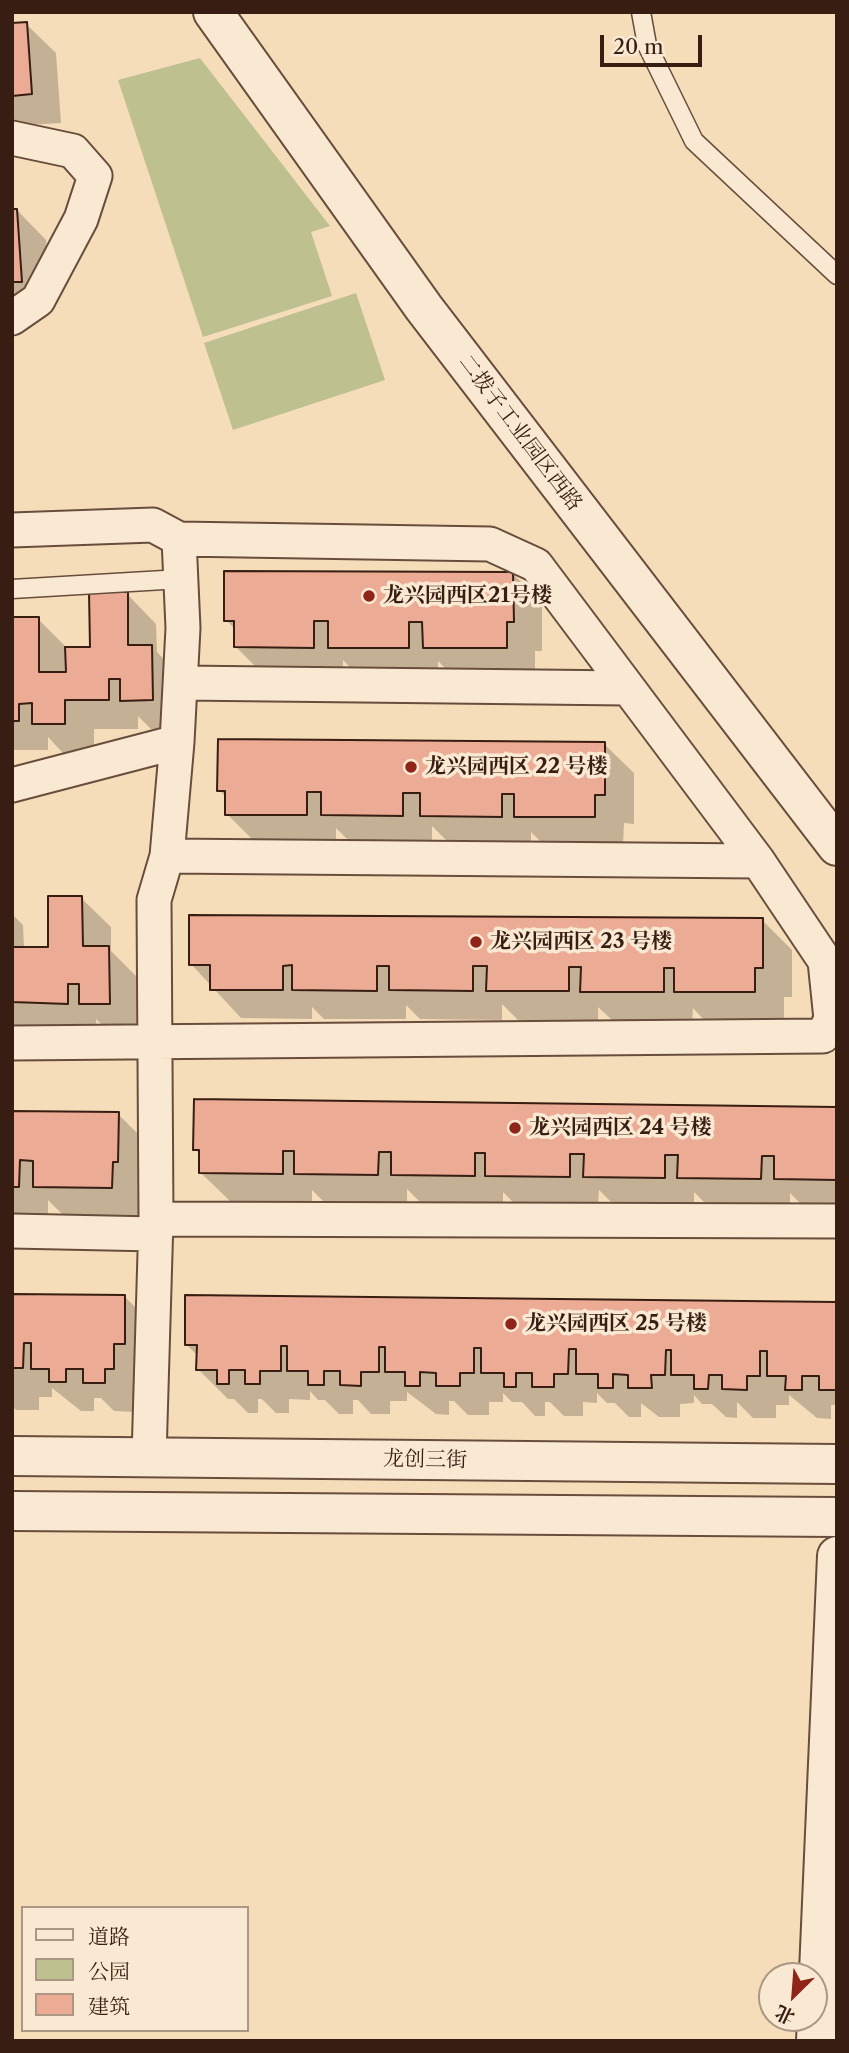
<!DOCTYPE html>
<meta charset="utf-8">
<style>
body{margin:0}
#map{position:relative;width:849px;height:2053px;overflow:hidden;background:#f6ddba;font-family:"Libre Caslon Text","Noto Serif SC",serif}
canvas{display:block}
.frame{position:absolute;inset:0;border:14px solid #381d12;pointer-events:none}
.legend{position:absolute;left:21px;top:1906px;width:228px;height:126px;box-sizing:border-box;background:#f9e9d2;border:2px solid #ac9785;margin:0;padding:9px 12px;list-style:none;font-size:21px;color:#381d12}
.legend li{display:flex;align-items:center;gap:14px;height:35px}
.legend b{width:35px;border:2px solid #ac9785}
.north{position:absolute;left:758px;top:1962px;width:70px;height:70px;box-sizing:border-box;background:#f9e9d2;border:2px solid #ac9785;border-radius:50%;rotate:205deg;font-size:19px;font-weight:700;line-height:28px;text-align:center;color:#381d12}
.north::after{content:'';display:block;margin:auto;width:24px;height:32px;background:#8f2418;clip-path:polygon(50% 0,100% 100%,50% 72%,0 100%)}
.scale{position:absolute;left:600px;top:35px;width:102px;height:32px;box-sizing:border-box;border:4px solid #381d12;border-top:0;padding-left:9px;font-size:21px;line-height:24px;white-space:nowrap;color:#381d12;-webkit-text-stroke:5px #f9e9d2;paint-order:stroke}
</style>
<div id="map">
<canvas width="849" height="2053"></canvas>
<div class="frame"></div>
<ul class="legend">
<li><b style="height:9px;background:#f9e9d2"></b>道路</li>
<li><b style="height:19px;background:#bec08f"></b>公园</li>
<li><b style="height:19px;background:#ebab95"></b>建筑</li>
</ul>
<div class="north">北</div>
<div class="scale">20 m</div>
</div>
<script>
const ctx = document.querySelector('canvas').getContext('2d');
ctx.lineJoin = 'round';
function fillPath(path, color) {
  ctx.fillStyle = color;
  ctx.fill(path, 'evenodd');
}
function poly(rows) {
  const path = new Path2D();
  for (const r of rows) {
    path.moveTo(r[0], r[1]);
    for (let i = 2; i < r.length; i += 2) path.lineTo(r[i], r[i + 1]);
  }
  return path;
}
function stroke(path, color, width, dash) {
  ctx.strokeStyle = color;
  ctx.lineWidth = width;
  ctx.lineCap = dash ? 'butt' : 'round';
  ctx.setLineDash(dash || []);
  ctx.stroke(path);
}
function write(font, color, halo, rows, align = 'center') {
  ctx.font = font + ' "Libre Caslon Text","Noto Serif SC",serif';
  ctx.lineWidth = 7;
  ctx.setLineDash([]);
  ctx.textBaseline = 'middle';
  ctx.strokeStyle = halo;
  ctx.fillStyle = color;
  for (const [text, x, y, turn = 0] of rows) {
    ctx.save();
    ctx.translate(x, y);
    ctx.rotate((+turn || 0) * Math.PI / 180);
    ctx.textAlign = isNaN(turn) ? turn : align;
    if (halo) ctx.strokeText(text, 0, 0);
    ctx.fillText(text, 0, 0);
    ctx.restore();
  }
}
const green = poly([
 [200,58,330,226,311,232,332,296,203,337,118,80],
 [356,293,385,380,233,430,204,343]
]);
const shadow = poly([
 [12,24,26,24,56,53,61,123,12,126],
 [17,210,46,240,51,311,12,313,12,211],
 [513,574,542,603,542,651,535,651,535,677,454,677,438,661,438,677,359,677,343,660,343,677,265,676,236,647,236,630,226,620],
 [127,594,156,624,157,652,181,677,181,729,151,729,138,716,138,729,94,729,94,753,63,753,48,737,48,750,12,750,12,619,38,619,68,649,91,649],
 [604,744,634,773,634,824,624,823,623,846,545,846,531,832,531,846,451,845,432,826,432,845,352,844,336,828,336,844,257,844,227,814,227,798,219,790],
 [81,898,111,927,111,951,137,977,138,1032,110,1033,96,1019,97,1033,19,1034,12,1026,12,914,23,925,24,949,50,949],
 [762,920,792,950,792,997,784,997,784,1021,705,1021,693,1008,692,1021,612,1020,598,1007,598,1020,518,1020,502,1004,502,1020,420,1019,406,1005,406,1019,324,1019,312,1007,312,1019,241,1018,191,964],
 [837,1109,837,1208,805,1208,790,1193,790,1208,709,1207,694,1192,694,1207,615,1206,599,1190,598,1206,516,1205,503,1192,503,1205,422,1204,407,1189,407,1204,325,1203,312,1190,312,1203,231,1202,201,1173,201,1155,195,1149],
 [12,1113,118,1114,148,1144,141,1216,64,1216,48,1200,48,1216,12,1215],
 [12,1295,124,1296,154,1326,143,1398,134,1398,134,1412,114,1411,101,1398,94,1398,94,1411,81,1411,52,1388,52,1397,39,1397,39,1410,16,1410,12,1406],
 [837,1304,837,1405,831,1405,831,1419,817,1418,789,1395,789,1405,776,1405,776,1418,753,1418,737,1402,737,1418,726,1417,712,1404,702,1404,694,1395,694,1403,680,1404,680,1417,659,1417,641,1403,641,1417,629,1417,615,1403,607,1403,597,1393,597,1403,583,1402,583,1416,564,1416,550,1402,545,1402,545,1416,535,1416,522,1402,512,1402,503,1393,503,1402,489,1402,489,1415,468,1415,454,1401,449,1401,449,1415,436,1414,407,1392,407,1401,390,1401,390,1414,371,1414,358,1400,353,1400,353,1414,339,1414,325,1400,318,1400,310,1391,310,1400,289,1399,289,1413,276,1413,262,1399,258,1399,258,1413,248,1413,234,1399,228,1399,198,1369,198,1356,186,1344]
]);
const building = poly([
 [27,22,32,94,12,96,12,23,27,22],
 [12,209,17,209,22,282,12,282,12,209],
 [224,571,513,572,514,622,507,622,507,648,423,648,422,622,409,622,409,648,328,648,328,621,314,621,314,648,234,647,234,621,224,621,224,571],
 [89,592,128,592,128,645,152,645,153,700,120,701,120,679,109,679,109,700,65,700,65,724,32,724,32,703,19,704,19,721,12,721,12,617,39,617,39,672,66,672,65,647,90,647,89,592],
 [218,739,605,742,605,795,595,795,595,817,514,817,514,794,502,794,502,817,420,816,420,793,403,793,403,816,321,815,321,792,307,792,307,815,225,815,225,791,217,791,218,739],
 [48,896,82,896,83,946,109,946,110,1004,79,1004,79,984,68,984,68,1004,12,1002,12,947,48,947,48,896],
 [189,915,763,918,763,968,755,968,755,992,674,992,674,968,664,968,664,992,580,992,581,967,569,967,569,991,486,991,487,966,473,966,473,991,389,990,389,966,377,966,377,991,292,990,292,965,283,966,283,990,210,990,210,965,189,965,189,915],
 [194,1099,837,1107,837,1180,774,1179,774,1156,762,1156,761,1179,677,1178,678,1155,665,1155,665,1178,583,1177,584,1154,570,1154,570,1177,485,1176,485,1153,475,1153,475,1176,391,1175,391,1152,379,1152,378,1175,294,1174,294,1151,283,1151,283,1174,199,1173,199,1150,193,1150,194,1099],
 [12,1111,119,1112,118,1162,113,1162,112,1188,33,1187,33,1161,20,1160,19,1187,12,1187,12,1111],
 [12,1294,125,1295,125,1344,114,1344,114,1369,105,1369,105,1383,83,1383,83,1369,66,1369,66,1382,49,1382,49,1369,31,1369,31,1343,24,1343,23,1368,12,1368,12,1294],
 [185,1295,837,1302,837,1390,819,1390,819,1376,802,1376,802,1390,785,1390,786,1376,767,1376,767,1351,760,1351,760,1376,747,1376,747,1390,722,1389,722,1375,709,1375,708,1389,694,1389,694,1375,671,1375,671,1350,666,1350,665,1375,651,1375,652,1388,628,1388,628,1375,613,1374,613,1388,598,1388,598,1374,576,1374,576,1349,569,1349,568,1374,554,1374,554,1387,532,1387,532,1373,516,1373,516,1387,504,1387,504,1373,481,1373,481,1348,474,1348,474,1373,460,1373,460,1386,436,1386,436,1373,420,1372,420,1386,405,1386,405,1372,385,1372,385,1347,379,1347,379,1372,361,1372,361,1386,340,1385,340,1371,324,1371,324,1385,308,1385,308,1371,287,1371,287,1346,281,1346,281,1371,260,1371,260,1384,245,1384,245,1370,229,1370,229,1384,217,1384,217,1370,196,1370,197,1345,185,1345,185,1295]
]);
const service = poly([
 [641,12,647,45,694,141,837,275],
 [12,589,181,579]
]);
const minor = poly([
 [12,138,73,151,95,176,81,219,38,300,12,318],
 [12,530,153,525,179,539,183,628,177,742,167,856,154,900,156,1219,149,1457],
 [181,683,627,688],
 [12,785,177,742],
 [167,856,758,861],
 [12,1043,823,1036,831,1019,825,961,758,861,536,565,490,544,179,539],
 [156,1219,837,1221],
 [12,1231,156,1234]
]);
const tertiary = poly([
 [213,12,424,308,837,846],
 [12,1456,837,1464],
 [12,1511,837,1517],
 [816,2041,837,1556]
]);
const markers = [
 [369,596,7,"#8f2418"],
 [411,767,7,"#8f2418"],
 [476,942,7,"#8f2418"],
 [515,1128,7,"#8f2418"],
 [511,1324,7,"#8f2418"]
];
const streetNames = [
 ["二拨子工业园区西路",520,433,53],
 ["龙创三街",425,1460,1]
];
const poiNames = [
 ["龙兴园西区21号楼",383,596],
 ["龙兴园西区 22 号楼",425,767],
 ["龙兴园西区 23 号楼",490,942],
 ["龙兴园西区 24 号楼",529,1128],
 ["龙兴园西区 25 号楼",525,1324]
];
fillPath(green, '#bec08f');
fillPath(shadow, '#0003');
fillPath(building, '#ebab95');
stroke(building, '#381d12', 2);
stroke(service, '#684d3c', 21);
stroke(minor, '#684d3c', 37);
stroke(tertiary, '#684d3c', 42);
stroke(service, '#f9e9d2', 18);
stroke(minor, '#f9e9d2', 33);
stroke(tertiary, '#f9e9d2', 38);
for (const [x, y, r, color] of markers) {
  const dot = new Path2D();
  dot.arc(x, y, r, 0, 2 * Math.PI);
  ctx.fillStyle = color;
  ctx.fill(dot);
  stroke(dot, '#f9e9d2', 2.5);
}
write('21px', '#381d12', '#f9e9d2', streetNames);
write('bold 21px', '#381d12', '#f9e9d2', poiNames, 'left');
</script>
